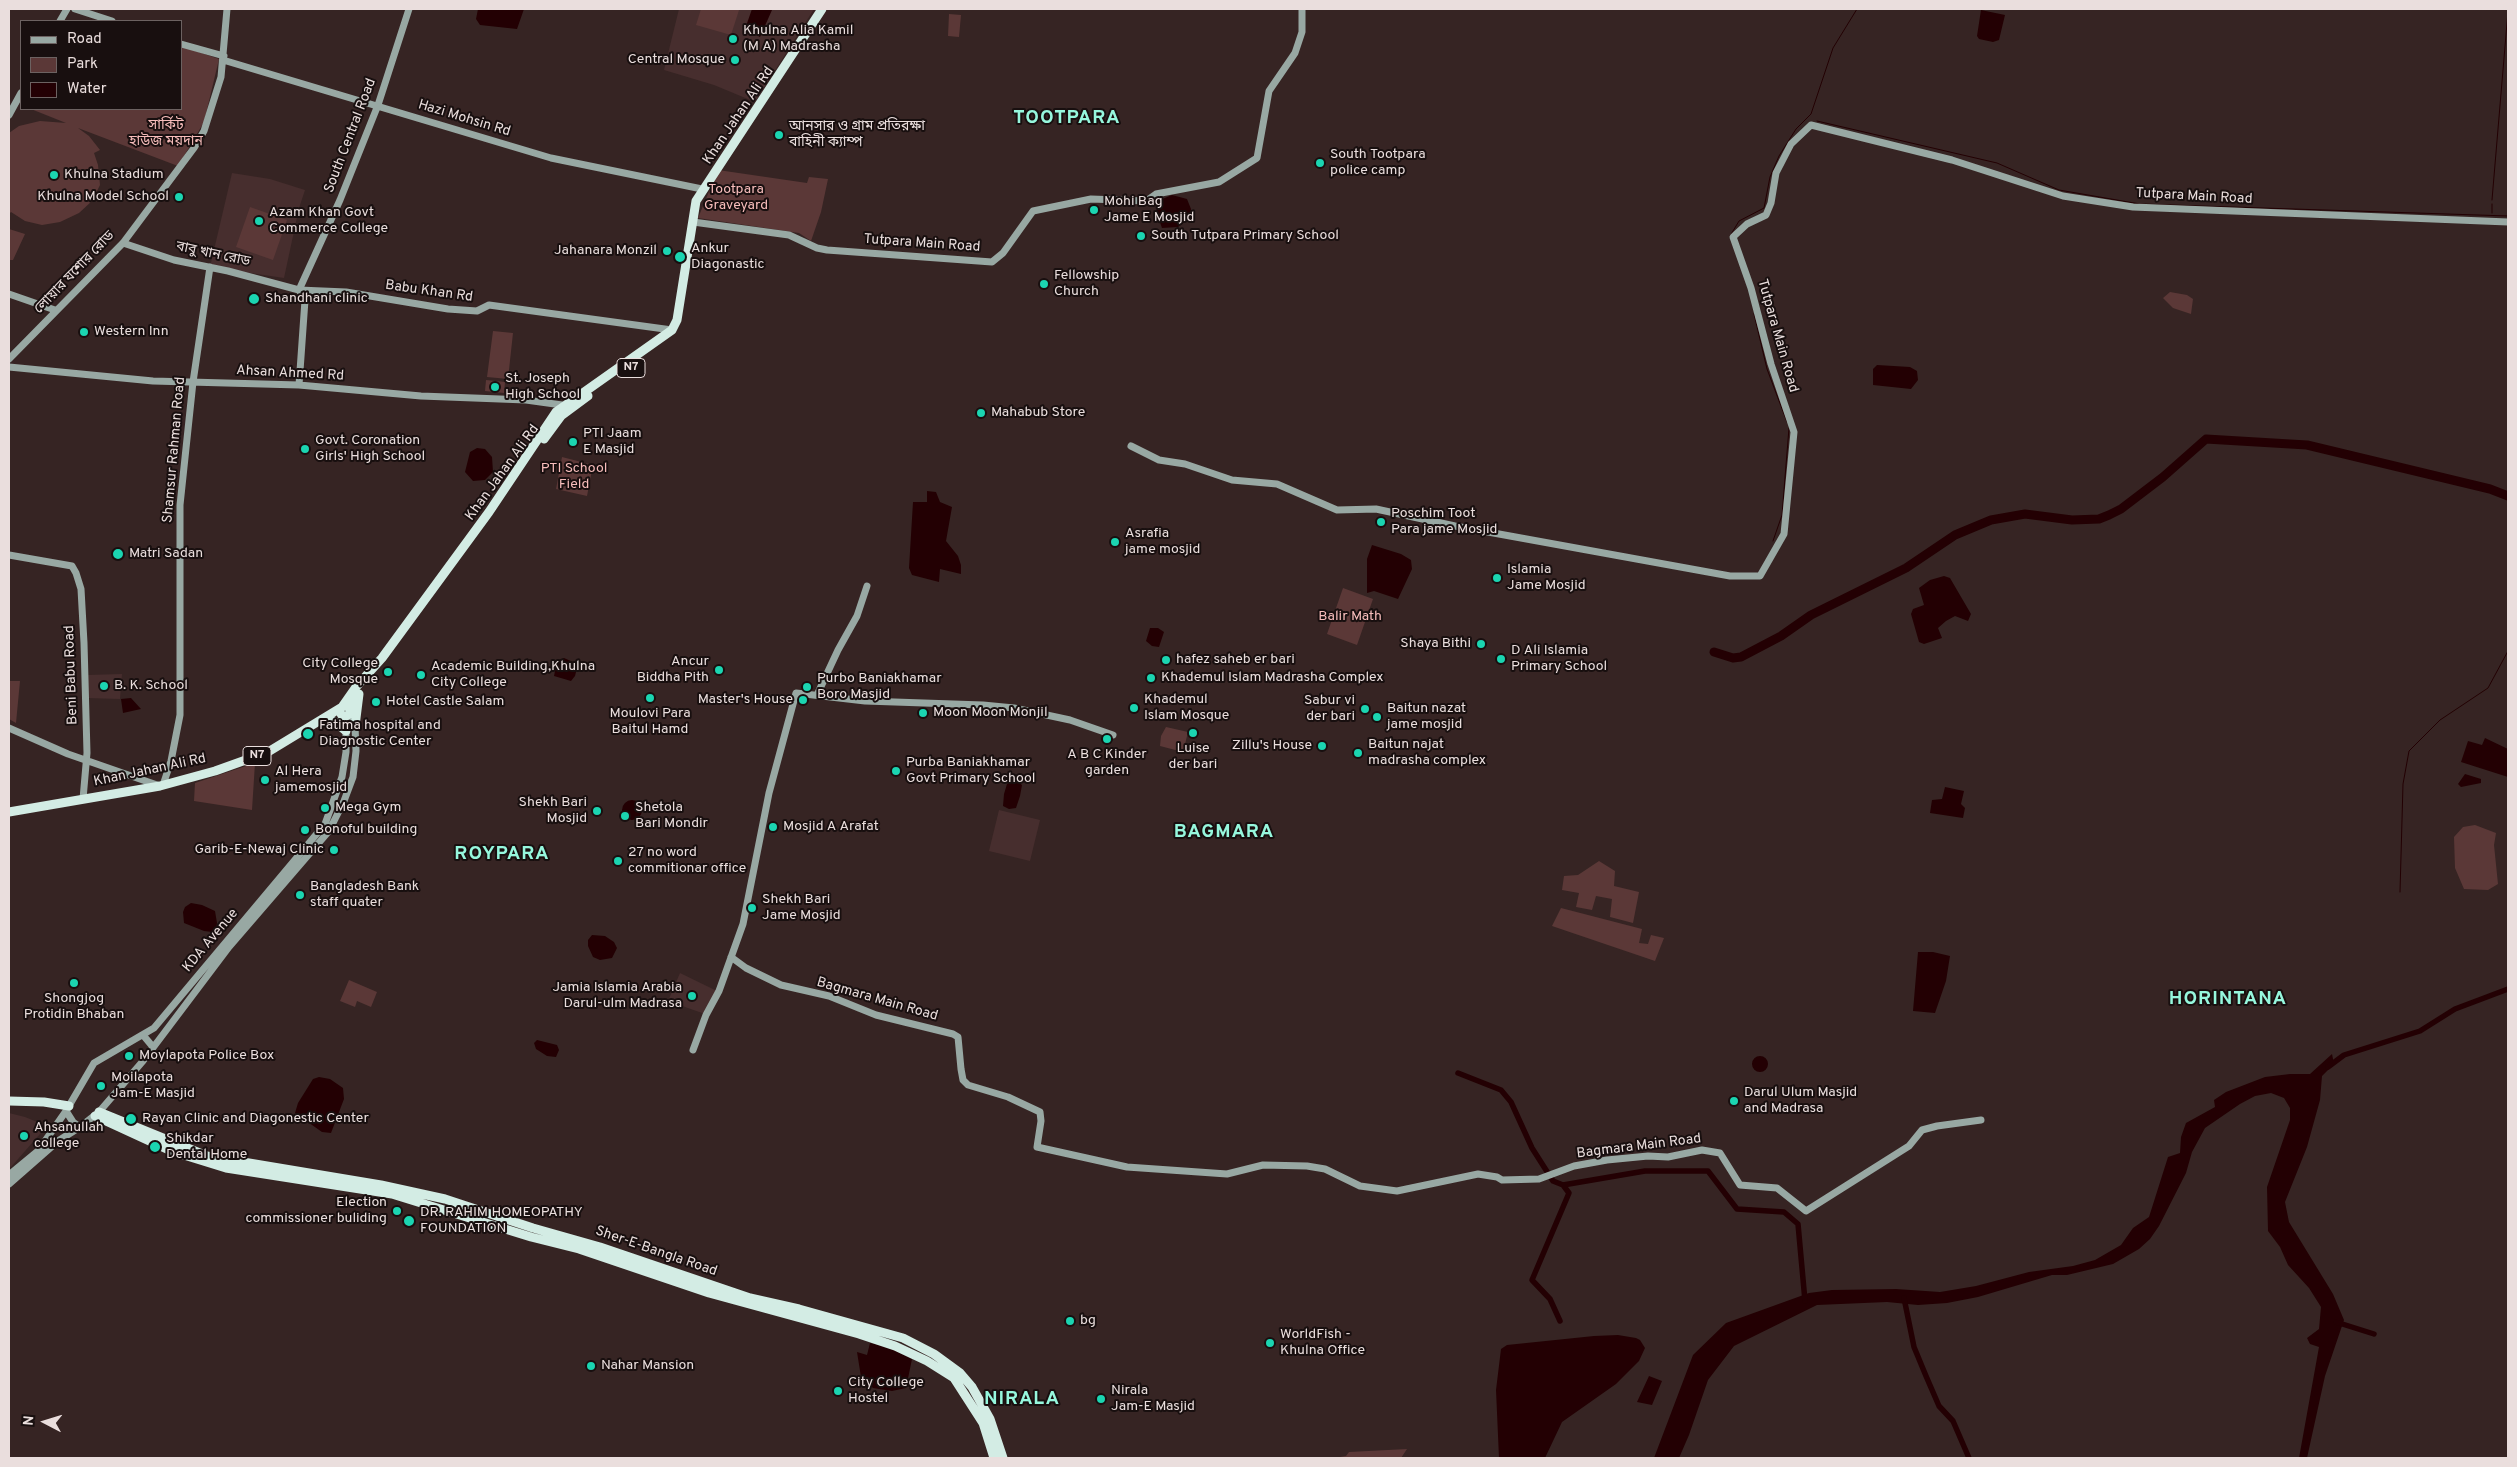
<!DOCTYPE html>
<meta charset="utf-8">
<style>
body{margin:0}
#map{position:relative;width:2517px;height:1467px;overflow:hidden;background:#362423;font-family:Overpass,sans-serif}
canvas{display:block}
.frame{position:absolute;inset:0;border:10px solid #eadedd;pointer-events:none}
.legend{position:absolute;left:20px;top:20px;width:162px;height:90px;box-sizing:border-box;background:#180f0f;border:1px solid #6c6261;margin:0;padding:6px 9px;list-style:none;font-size:15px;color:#eadedd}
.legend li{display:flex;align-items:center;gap:10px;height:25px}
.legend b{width:25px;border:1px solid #6c6261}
.north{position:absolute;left:20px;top:1397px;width:50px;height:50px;-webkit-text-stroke:4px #180f0f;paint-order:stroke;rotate:275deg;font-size:14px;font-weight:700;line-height:20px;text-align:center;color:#eadedd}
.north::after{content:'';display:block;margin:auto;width:18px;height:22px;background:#eadedd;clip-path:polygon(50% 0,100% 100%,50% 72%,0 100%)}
</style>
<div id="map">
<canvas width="2517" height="1467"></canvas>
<div class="frame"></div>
<ul class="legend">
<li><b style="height:6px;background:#98a8a3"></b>Road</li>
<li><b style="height:14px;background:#5b3837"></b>Park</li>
<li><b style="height:14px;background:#230003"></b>Water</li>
</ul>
<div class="north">N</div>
</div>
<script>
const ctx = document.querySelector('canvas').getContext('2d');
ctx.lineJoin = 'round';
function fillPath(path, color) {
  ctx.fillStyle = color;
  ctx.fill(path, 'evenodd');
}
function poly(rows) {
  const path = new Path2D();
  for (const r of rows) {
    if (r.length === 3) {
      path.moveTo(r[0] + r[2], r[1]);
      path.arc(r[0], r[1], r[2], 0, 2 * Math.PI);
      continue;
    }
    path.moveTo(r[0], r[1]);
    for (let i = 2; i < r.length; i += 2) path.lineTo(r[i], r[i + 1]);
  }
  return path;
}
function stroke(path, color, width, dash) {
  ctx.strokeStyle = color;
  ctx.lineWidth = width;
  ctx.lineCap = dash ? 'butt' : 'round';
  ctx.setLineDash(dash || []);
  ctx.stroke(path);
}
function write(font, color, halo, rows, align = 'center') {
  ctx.font = font + ' Overpass,"Noto Sans Bengali",sans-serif';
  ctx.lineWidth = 4;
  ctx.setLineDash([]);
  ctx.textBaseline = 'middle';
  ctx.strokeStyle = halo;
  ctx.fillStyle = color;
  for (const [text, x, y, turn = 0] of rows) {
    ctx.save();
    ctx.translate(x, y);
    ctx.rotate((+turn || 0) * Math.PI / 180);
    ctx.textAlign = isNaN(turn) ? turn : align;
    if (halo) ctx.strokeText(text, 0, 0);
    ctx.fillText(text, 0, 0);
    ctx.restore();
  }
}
const built = poly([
 [679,9,814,9,755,102,714,85,664,70],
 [232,173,270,179,305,190,299,208,284,278,210,267],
 [122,674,120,699,87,698,88,675],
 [999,810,1040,820,1030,861,989,851],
 [680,973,717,991,705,1014,668,1001],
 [9,1113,25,1117,47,1126,11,1167,9,1166]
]);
const green = poly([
 [701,9,739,10,731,35,696,25],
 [949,14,961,15,959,37,948,36],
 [181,46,219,59,204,122,178,166,78,128,89,136,100,150,94,153,98,165,100,185,92,201,79,213,60,222,42,225,25,221,11,212,9,214,9,133,19,126,40,121,66,123,31,109,181,109],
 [718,170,807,183,809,177,828,179,821,212,811,241,799,233,698,218],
 [250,207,287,220,273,260,236,247],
 [9,229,25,234,13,260,9,260],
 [2170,292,2187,295,2193,299,2191,314,2173,308,2163,298],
 [493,331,513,333,508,379,487,377],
 [486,380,505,382,504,393,485,391],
 [562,457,593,465,587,496,556,489],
 [1343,588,1373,599,1357,645,1327,634],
 [9,681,20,681,16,723,9,719],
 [1166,727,1188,732,1183,752,1160,746,1161,736],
 [255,763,252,810,194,801,195,783],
 [2475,825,2496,833,2494,845,2498,884,2488,890,2464,889,2455,868,2454,837,2463,827],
 [1599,861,1615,871,1614,886,1639,892,1633,923,1610,917,1612,899,1596,896,1592,910,1576,907,1579,893,1562,890,1564,876,1578,875],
 [1561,908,1642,929,1639,943,1648,944,1651,935,1664,938,1655,961,1552,926],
 [349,980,377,992,371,1007,357,1001,355,1007,340,1001],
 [1407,1449,1401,1458,1334,1458,1346,1456,1349,1452]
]);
const water = poly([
 [478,9,524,9,517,29,480,25,476,19],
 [752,9,772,10,760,37,745,29],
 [1981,10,2005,15,1999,40,1993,42,1979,39,1977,36],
 [1172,195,1187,199,1191,209,1190,218,1178,227,1162,228,1156,211,1160,200],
 [1877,365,1910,367,1917,371,1918,380,1911,389,1873,385,1873,369],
 [477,448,485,449,492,457,493,472,485,480,473,481,465,472,470,452],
 [927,491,936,492,940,502,952,507,946,541,958,556,961,565,961,574,940,569,939,582,912,575,909,568,913,502,927,502],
 [1372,545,1401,554,1411,560,1412,569,1398,599,1374,591,1367,593,1367,559],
 [1944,576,1950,578,1971,614,1968,621,1955,616,1946,621,1938,628,1942,638,1924,644,1919,642,1911,614,1913,609,1924,605,1919,588,1930,580],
 [1150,628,1158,628,1164,632,1159,647,1152,646,1146,641],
 [564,658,573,662,577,668,575,676,571,681,554,676,557,661],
 [131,698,141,709,123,713,121,699],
 [2485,738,2508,749,2508,777,2461,762,2468,741,2482,745],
 [2465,774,2481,779,2481,783,2461,787,2458,784],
 [1015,779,1022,785,1020,796,1016,808,1009,809,1003,806,1004,794,1007,784],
 [1945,787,1964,791,1961,804,1965,808,1963,818,1930,813,1932,800,1942,799],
 [632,810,10],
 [191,903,202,905,215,911,217,923,216,929,212,932,204,931,184,923,183,912,185,907],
 [592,935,605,936,614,942,617,948,612,958,600,960,593,957,588,946,588,940],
 [1918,952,1933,952,1950,956,1946,981,1935,1013,1913,1011],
 [537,1040,557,1045,559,1050,556,1057,547,1056,536,1049,534,1043],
 [2332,1054,2334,1064,2322,1076,2320,1100,2307,1147,2285,1202,2289,1222,2333,1294,2344,1320,2325,1376,2307,1458,2299,1458,2319,1347,2310,1344,2307,1338,2319,1329,2321,1307,2309,1288,2288,1265,2280,1247,2268,1231,2267,1187,2290,1120,2290,1108,2284,1098,2271,1093,2255,1096,2240,1104,2205,1128,2192,1152,2186,1173,2159,1226,2150,1239,2139,1249,2113,1264,2067,1275,2052,1275,1978,1297,1947,1303,1918,1305,1887,1302,1817,1305,1734,1346,1708,1380,1689,1435,1679,1458,1654,1458,1693,1355,1726,1323,1809,1293,1832,1290,1896,1289,1940,1292,1976,1286,2029,1272,2073,1266,2095,1260,2121,1245,2133,1228,2149,1217,2168,1157,2180,1153,2181,1137,2186,1123,2215,1107,2214,1100,2226,1092,2265,1077,2290,1074,2310,1074],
 [1760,1064,8],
 [319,1077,330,1079,343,1088,344,1099,331,1133,322,1132,295,1113,298,1103,313,1079],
 [1594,1336,1618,1335,1636,1338,1640,1340,1645,1348,1639,1361,1616,1384,1562,1422,1545,1458,1499,1458,1496,1390,1501,1349,1507,1345],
 [870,1343,888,1347,912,1359,906,1388,892,1391,873,1388,861,1377,857,1352,867,1355],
 [1649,1376,1662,1381,1652,1405,1637,1402]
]);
const stream = poly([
 [1817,121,1997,163,2059,190,2140,204,2508,216],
 [2492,200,2508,11],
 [2492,213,2492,204],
 [1730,236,1739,221,1764,208,1770,177,1779,156,1796,129,1811,114,1833,48,1857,9],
 [1754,314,1767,369,1787,422],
 [1773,541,1782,515,1789,428],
 [2400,892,2403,784,2409,751,2440,720,2488,688,2508,651]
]);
const canal = poly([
 [2328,1067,2344,1055,2420,1031,2455,1009,2508,989],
 [1458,1073,1501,1090,1511,1102,1532,1148,1553,1181,1563,1185,1569,1193,1532,1280,1550,1299,1560,1321],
 [1563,1185,1645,1171,1708,1171,1737,1209,1784,1212,1798,1224,1805,1301],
 [1904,1298,1914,1347,1926,1376,1939,1406,1953,1421,1969,1458],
 [2336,1322,2374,1334]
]);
const river = poly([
 [1714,652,1733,658,1741,657,1781,636,1811,615,1906,568,1955,535,1991,520,2025,514,2072,520,2099,519,2109,515,2121,509,2163,477,2206,439,2307,445,2490,489,2508,496]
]);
const secondary = poly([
 [75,9,112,21],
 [60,21,67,9],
 [181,44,224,56],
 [223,60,551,158,702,189],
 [9,115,21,93],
 [693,222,789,235,817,248,827,250,992,262,1003,253,1033,211,1091,199,1146,201,1156,194,1219,182,1257,158,1269,91,1295,53,1302,32,1302,9],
 [123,243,174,260,228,271,299,290,346,292,448,309,477,311,489,305,672,330],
 [299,290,340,200,378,105,409,9],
 [299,290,305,300,299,385],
 [9,294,55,310],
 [9,359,123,243,194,148,204,131,221,77,227,9],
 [9,367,153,381,299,385,421,396,526,400,562,405,566,408],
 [1131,446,1159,460,1185,464,1232,480,1277,484,1337,510,1376,509,1455,526,1730,576,1760,576,1784,534,1794,432,1771,364,1751,288,1733,237,1747,224,1766,215,1771,203,1776,173,1791,144,1811,125,1952,160,2063,196,2133,207,2508,222],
 [9,555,72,566,76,573,81,589,84,643,87,753,83,799],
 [817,695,838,650,857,616,867,586],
 [9,728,68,754,160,786],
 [163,785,171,761,180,715,180,505,193,382,210,267],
 [731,957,746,968,781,985,829,996,876,1015,953,1034,958,1037,961,1069,963,1080,968,1085,1008,1097,1040,1112,1041,1121,1037,1147,1127,1167,1227,1174,1263,1165,1307,1166,1325,1169,1360,1186,1397,1191,1478,1174,1497,1177,1502,1180,1539,1179,1574,1166,1607,1160,1648,1156,1668,1157,1702,1150,1720,1153,1740,1185,1777,1188,1806,1211,1909,1146,1922,1130,1937,1126,1981,1120],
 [143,1035,153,1047],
 [693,1050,706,1015,719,991,743,924,769,793,796,693,865,701,983,705,1014,708,1070,720,1113,735],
 [66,1111,73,1122,80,1127,99,1112,143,1061,229,947,329,831,344,801,353,777,356,751,355,726,350,710],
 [9,1175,38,1151,66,1111,94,1063,154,1028,325,824,342,777,346,752,346,731,341,714],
 [9,1184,58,1141,80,1127]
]);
const highway = poly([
 [544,439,561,416,588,396],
 [345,711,5],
 [349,707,357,693],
 [324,718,334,721,346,731],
 [355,726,359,694],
 [9,812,160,786,215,771,268,752,342,707,356,687,382,658,489,512,556,412,672,330,677,320,696,201,822,9],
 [9,1101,44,1102,69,1106],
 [99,1112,207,1156,381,1185,445,1199,533,1228,600,1247,750,1298,799,1309,903,1338,934,1354,960,1373,972,1387,990,1419,1003,1458],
 [95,1116,171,1151,226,1168,392,1194,531,1237,579,1249,709,1293,859,1334,895,1346,927,1361,954,1378,983,1423,994,1458]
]);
const markers = [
 [733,39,5,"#1bd5b1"],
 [735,60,5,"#1bd5b1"],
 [779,135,5,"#1bd5b1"],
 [1320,163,5,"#1bd5b1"],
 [54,175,5,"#1bd5b1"],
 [179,197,5,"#1bd5b1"],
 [1094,210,5,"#1bd5b1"],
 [259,221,5,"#1bd5b1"],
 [1141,236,5,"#1bd5b1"],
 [667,251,5,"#1bd5b1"],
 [680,257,6,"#1bd5b1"],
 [1044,284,5,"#1bd5b1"],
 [254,299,6,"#1bd5b1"],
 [84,332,5,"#1bd5b1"],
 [495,387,5,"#1bd5b1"],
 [981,413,5,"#1bd5b1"],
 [573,442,5,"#1bd5b1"],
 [305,449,5,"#1bd5b1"],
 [1381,522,5,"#1bd5b1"],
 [1115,542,5,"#1bd5b1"],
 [118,554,6,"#1bd5b1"],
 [1497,578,5,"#1bd5b1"],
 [1481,644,5,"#1bd5b1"],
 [1501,659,5,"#1bd5b1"],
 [1166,660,5,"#1bd5b1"],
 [719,670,5,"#1bd5b1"],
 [388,672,5,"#1bd5b1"],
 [421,675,5,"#1bd5b1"],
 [1151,678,5,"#1bd5b1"],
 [104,686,5,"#1bd5b1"],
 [807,687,5,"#1bd5b1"],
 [650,698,5,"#1bd5b1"],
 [803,700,5,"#1bd5b1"],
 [376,702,5,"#1bd5b1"],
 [1134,708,5,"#1bd5b1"],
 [1365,709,5,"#1bd5b1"],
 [923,713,5,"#1bd5b1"],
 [1377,717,5,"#1bd5b1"],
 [1193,733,5,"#1bd5b1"],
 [308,734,6,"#1bd5b1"],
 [1107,739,5,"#1bd5b1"],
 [1322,746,5,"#1bd5b1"],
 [1358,753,5,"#1bd5b1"],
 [896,771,5,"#1bd5b1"],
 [265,780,5,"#1bd5b1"],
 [325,808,5,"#1bd5b1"],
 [597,811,5,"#1bd5b1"],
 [625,816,5,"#1bd5b1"],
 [773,827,5,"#1bd5b1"],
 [305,830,5,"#1bd5b1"],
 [334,850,5,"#1bd5b1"],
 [618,861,5,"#1bd5b1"],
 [300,895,5,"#1bd5b1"],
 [752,908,5,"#1bd5b1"],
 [74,983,5,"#1bd5b1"],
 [692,996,5,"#1bd5b1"],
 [129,1056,5,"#1bd5b1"],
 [101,1086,5,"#1bd5b1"],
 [1734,1101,5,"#1bd5b1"],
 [131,1119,6,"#1bd5b1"],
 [24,1136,5,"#1bd5b1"],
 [155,1147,6,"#1bd5b1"],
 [397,1211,5,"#1bd5b1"],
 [409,1221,6,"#1bd5b1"],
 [1070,1321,5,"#1bd5b1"],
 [1270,1343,5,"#1bd5b1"],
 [591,1366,5,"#1bd5b1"],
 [838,1391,5,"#1bd5b1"],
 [1101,1399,5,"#1bd5b1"]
];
const shields = [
 [631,368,28],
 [257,756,28]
];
const shieldNames = [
 ["N7",631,368],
 ["N7",257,756]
];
const poiNames = [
 ["Khulna Alia Kamil",743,31],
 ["(M A) Madrasha",743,47],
 ["Central Mosque",725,60,"right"],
 ["আনসার ও গ্রাম প্রতিরক্ষা",789,127],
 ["বাহিনী ক্যাম্প",789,143],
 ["South Tootpara",1330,155],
 ["police camp",1330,171],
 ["Khulna Stadium",64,175],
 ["Khulna Model School",169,197,"right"],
 ["Mohi Bag",1104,202],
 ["Jame E Mosjid",1104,218],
 ["Azam Khan Govt",269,213],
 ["Commerce College",269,229],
 ["South Tutpara Primary School",1151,236],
 ["Ankur",691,249],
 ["Diagonastic",691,265],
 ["Jahanara Monzil",657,251,"right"],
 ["Fellowship",1054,276],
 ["Church",1054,292],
 ["Shandhani clinic",265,299],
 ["Western Inn",94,332],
 ["St. Joseph",505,379],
 ["High School",505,395],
 ["Mahabub Store",991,413],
 ["PTI Jaam",583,434],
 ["E Masjid",583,450],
 ["Govt. Coronation",315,441],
 ["Girls' High School",315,457],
 ["Poschim Toot",1391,514],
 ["Para jame Mosjid",1391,530],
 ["Asrafia",1125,534],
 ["jame mosjid",1125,550],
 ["Matri Sadan",129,554],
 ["Islamia",1507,570],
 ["Jame Mosjid",1507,586],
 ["Shaya Bithi",1471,644,"right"],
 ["D Ali Islamia",1511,651],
 ["Primary School",1511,667],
 ["hafez saheb er bari",1176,660],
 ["Ancur",709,662,"right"],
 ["Biddha Pith",709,678,"right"],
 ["City College",378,664,"right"],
 ["Mosque",378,680,"right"],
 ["Academic Building,Khulna",431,667],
 ["City College",431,683],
 ["Khademul Islam Madrasha Complex",1161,678],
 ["Purbo Baniakhamar",817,679],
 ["Boro Masjid",817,695],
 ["B. K. School",114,686],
 ["Master's House",793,700,"right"],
 ["Khademul",1144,700],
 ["Islam Mosque",1144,716],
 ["Sabur vi",1355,701,"right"],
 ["der bari",1355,717,"right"],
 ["Hotel Castle Salam",386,702],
 ["Baitun nazat",1387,709],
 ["jame mosjid",1387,725],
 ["Moon Moon Monjil",933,713],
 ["Moulovi Para",650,714,"center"],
 ["Baitul Hamd",650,730,"center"],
 ["Fatima hospital and",319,726],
 ["Diagnostic Center",319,742],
 ["Baitun najat",1368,745],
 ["madrasha complex",1368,761],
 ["Zillu's House",1312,746,"right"],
 ["Luise",1193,749,"center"],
 ["der bari",1193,765,"center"],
 ["A B C Kinder",1107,755,"center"],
 ["garden",1107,771,"center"],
 ["Purba Baniakhamar",906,763],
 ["Govt Primary School",906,779],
 ["Al Hera",275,772],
 ["jamemosjid",275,788],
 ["Shekh Bari",587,803,"right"],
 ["Mosjid",587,819,"right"],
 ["Mega Gym",335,808],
 ["Shetola",635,808],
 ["Bari Mondir",635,824],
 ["Mosjid A Arafat",783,827],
 ["Bonoful building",315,830],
 ["Garib-E-Newaj Clinic",324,850,"right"],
 ["27 no word",628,853],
 ["commitionar office",628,869],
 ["Bangladesh Bank",310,887],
 ["staff quater",310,903],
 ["Shekh Bari",762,900],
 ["Jame Mosjid",762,916],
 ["Jamia Islamia Arabia",682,988,"right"],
 ["Darul-ulm Madrasa",682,1004,"right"],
 ["Shongjog",74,999,"center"],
 ["Protidin Bhaban",74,1015,"center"],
 ["Moylapota Police Box",139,1056],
 ["Moilapota",111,1078],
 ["Jam-E Masjid",111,1094],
 ["Darul Ulum Masjid",1744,1093],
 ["and Madrasa",1744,1109],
 ["Rayan Clinic and Diagonestic Center",142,1119],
 ["Ahsanullah",34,1128],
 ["college",34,1144],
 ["Shikdar",166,1139],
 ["Dental Home",166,1155],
 ["Election",387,1203,"right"],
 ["commissioner buliding",387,1219,"right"],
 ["DR. RAHIM HOMEOPATHY",420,1213],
 ["FOUNDATION",420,1229],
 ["bg",1080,1321],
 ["WorldFish -",1280,1335],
 ["Khulna Office",1280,1351],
 ["Nahar Mansion",601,1366],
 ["City College",848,1383],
 ["Hostel",848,1399],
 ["Nirala",1111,1391],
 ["Jam-E Masjid",1111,1407]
];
const streetNames = [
 ["Khan Jahan Ali Rd",739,116,-56],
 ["Hazi Mohsin Rd",464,119,17],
 ["South Central Road",351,136,-69],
 ["Tutpara Main Road",2194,197,3],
 ["Tutpara Main Road",922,244,4],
 ["বাবু খান রোড",213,255,12],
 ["লোয়ার যশোর রোড",75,273,-46],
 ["Babu Khan Rd",429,292,8],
 ["Tutpara Main Road",1777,336,74],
 ["Ahsan Ahmed Rd",290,374,3],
 ["Shamsur Rahman Road",175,450,-85],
 ["Khan Jahan Ali Rd",503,473,-54],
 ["Beni Babu Road",72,675,-92],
 ["Khan Jahan Ali Rd",150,771,-12],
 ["KDA Avenue",211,941,-50],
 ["Bagmara Main Road",877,1000,16],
 ["Bagmara Main Road",1639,1147,-7],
 ["Sher-E-Bangla Road",656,1252,19]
];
const parkNames = [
 ["সার্কিট",166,126],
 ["হাউজ ময়দান",166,142],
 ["Tootpara",736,190],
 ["Graveyard",736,206],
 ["PTI School",574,469],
 ["Field",574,485],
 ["Balir Math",1350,617]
];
const districtNames = [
 ["TOOTPARA",1067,119],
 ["BAGMARA",1224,833],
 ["ROYPARA",502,855],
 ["HORINTANA",2228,1000],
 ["NIRALA",1022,1400]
];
fillPath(built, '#472e2e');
fillPath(green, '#5b3837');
fillPath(water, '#230003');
stroke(stream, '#230003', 1);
stroke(canal, '#230003', 5.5);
stroke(river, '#230003', 9);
stroke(secondary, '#98a8a3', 7);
stroke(highway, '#d3ece4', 9);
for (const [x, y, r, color] of markers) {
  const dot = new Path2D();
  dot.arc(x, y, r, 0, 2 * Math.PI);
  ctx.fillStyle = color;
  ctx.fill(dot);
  stroke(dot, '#180f0f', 2);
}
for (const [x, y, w] of shields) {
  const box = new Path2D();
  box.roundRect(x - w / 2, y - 9.5, w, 19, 4);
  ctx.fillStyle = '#180f0f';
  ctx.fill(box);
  stroke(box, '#eadedd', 1);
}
write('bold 12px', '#eadedd', null, shieldNames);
write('14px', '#eadedd', '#180f0f', poiNames, 'left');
write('14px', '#eadedd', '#180f0f', streetNames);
write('14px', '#f7bdbb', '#180f0f', parkNames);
ctx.letterSpacing = '1px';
write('bold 19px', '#96f7dd', '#180f0f', districtNames);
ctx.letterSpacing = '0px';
</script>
